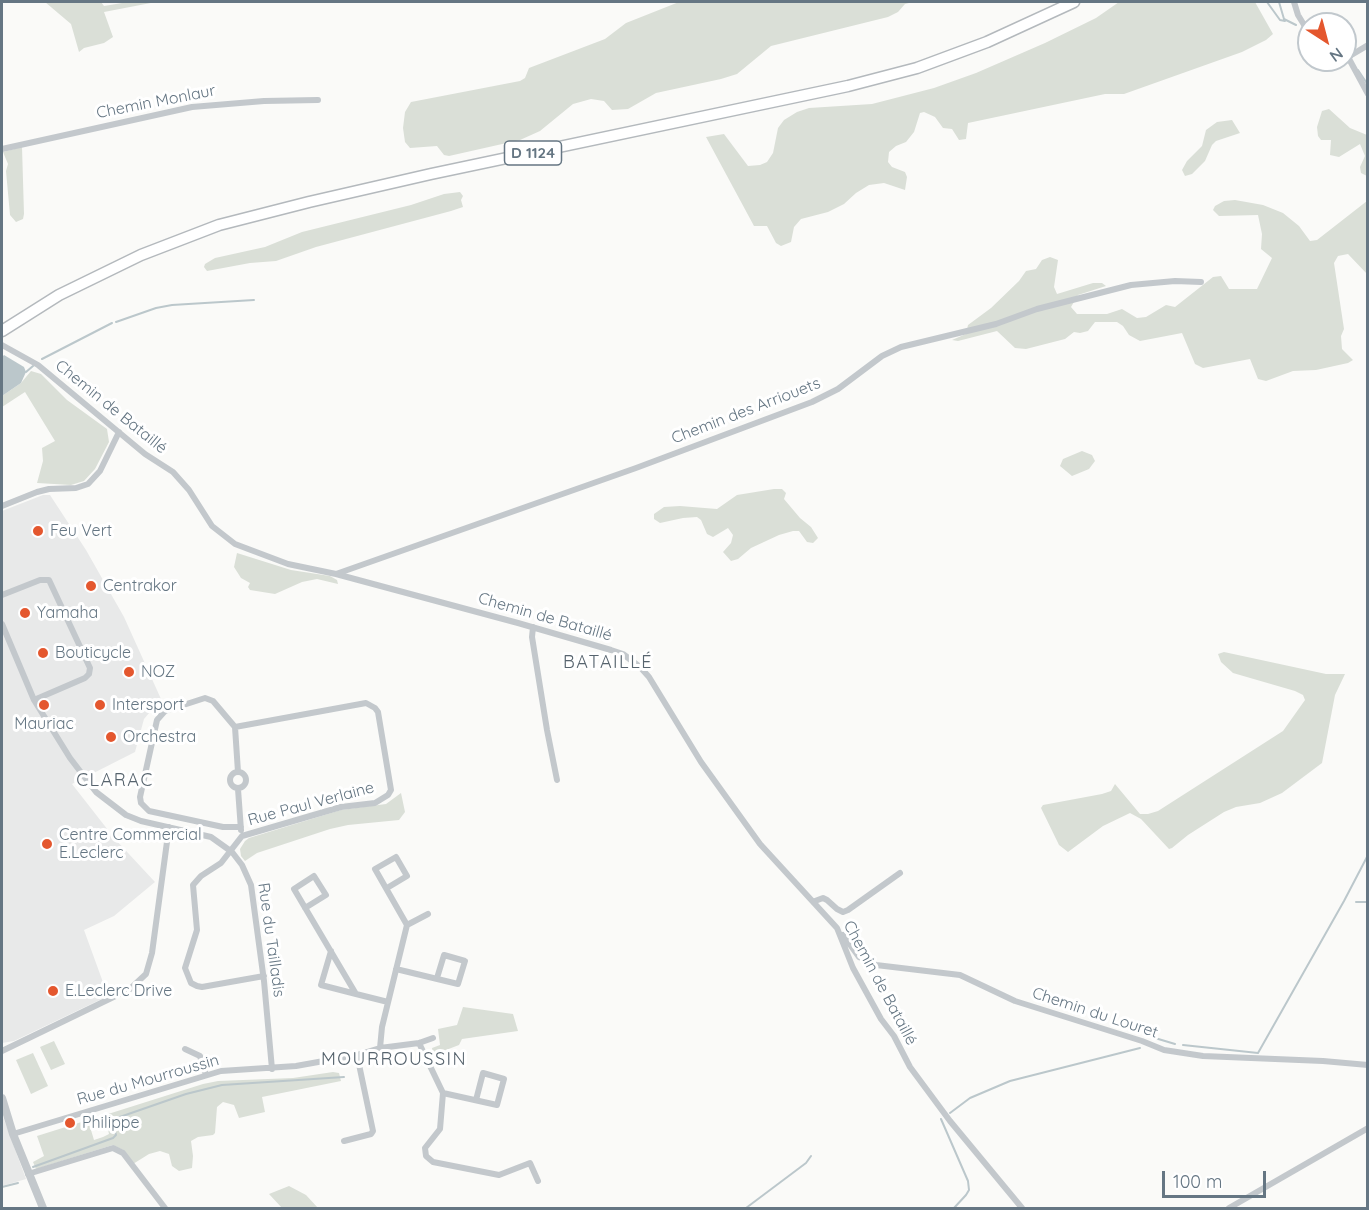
<!DOCTYPE html>
<meta charset="utf-8">
<style>
body{margin:0}
#map{position:relative;width:1369px;height:1210px;overflow:hidden;background:#fafaf8;font-family:Quicksand,sans-serif}
canvas{display:block}
.frame{position:absolute;inset:0;border:3px solid #657683;pointer-events:none}
.north{position:absolute;left:1297px;top:12px;width:60px;height:60px;box-sizing:border-box;background:#fff;border:2px solid #c1c8cd;border-radius:50%;rotate:144deg;font-size:16px;font-weight:700;line-height:24px;text-align:center;color:#657683}
.north::after{content:'';display:block;margin:auto;width:21px;height:27px;background:#e4572e;clip-path:polygon(50% 0,100% 100%,50% 72%,0 100%)}
.scale{position:absolute;left:1162px;top:1171px;width:104px;height:27px;box-sizing:border-box;border:3px solid #657683;border-top:0;padding-left:8px;font-size:18px;line-height:21px;white-space:nowrap;color:#657683;-webkit-text-stroke:4px #fff;paint-order:stroke}
</style>
<div id="map">
<canvas width="1369" height="1210"></canvas>
<div class="frame"></div>
<div class="north">N</div>
<div class="scale">100 m</div>
</div>
<script>
const ctx = document.querySelector('canvas').getContext('2d');
ctx.lineJoin = 'round';
function fillPath(path, color) {
  ctx.fillStyle = color;
  ctx.fill(path, 'evenodd');
}
function poly(rows) {
  const path = new Path2D();
  for (const r of rows) {
    if (r.length === 3) {
      path.moveTo(r[0] + r[2], r[1]);
      path.arc(r[0], r[1], r[2], 0, 2 * Math.PI);
      continue;
    }
    path.moveTo(r[0], r[1]);
    for (let i = 2; i < r.length; i += 2) path.lineTo(r[i], r[i + 1]);
  }
  return path;
}
function stroke(path, color, width, dash) {
  ctx.strokeStyle = color;
  ctx.lineWidth = width;
  ctx.lineCap = dash ? 'butt' : 'round';
  ctx.setLineDash(dash || []);
  ctx.stroke(path);
}
function write(font, color, halo, rows, align = 'center') {
  ctx.font = font + ' Quicksand,sans-serif';
  ctx.lineWidth = 6;
  ctx.setLineDash([]);
  ctx.textBaseline = 'middle';
  ctx.strokeStyle = halo;
  ctx.fillStyle = color;
  for (const [text, x, y, turn = 0] of rows) {
    ctx.save();
    ctx.translate(x, y);
    ctx.rotate((+turn || 0) * Math.PI / 180);
    ctx.textAlign = isNaN(turn) ? turn : align;
    if (halo) ctx.strokeText(text, 0, 0);
    ctx.fillText(text, 0, 0);
    ctx.restore();
  }
}
const built = poly([
 [43,495,50,495,86,550,124,617,161,699,144,719,135,752,72,784,115,839,155,882,114,916,84,930,108,996,14,1041,2,1043,2,511],
 [2,1114,26,1179,2,1186]
]);
const green = poly([
 [45,2,101,2,104,6,128,2,156,2,104,12,113,37,104,43,84,48,79,52,71,24],
 [679,2,913,2,905,4,898,12,888,17,771,46,737,74,721,79,656,93,628,109,612,110,604,101,591,99,573,104,540,131,520,140,449,156,444,155,437,146,410,148,405,142,403,128,405,112,411,102,520,81,525,78,529,68,605,39,626,23],
 [1119,2,1255,2,1273,34,1266,40,1242,52,1124,94,1105,94,968,123,966,139,959,140,952,129,943,128,935,117,924,112,920,113,914,132,906,142,896,146,889,152,888,162,892,167,905,172,907,177,905,190,884,183,869,185,856,193,844,204,828,212,801,219,794,227,791,242,781,246,776,243,767,226,754,226,706,137,724,134,748,166,760,165,767,162,773,153,778,128,784,120,797,112,809,108,872,104,934,88,976,73,1045,43,1096,18],
 [1329,109,1350,128,1367,135,1367,176,1361,173,1360,167,1365,156,1360,144,1339,157,1330,155,1331,140,1321,140,1318,136,1317,127,1322,111],
 [1232,120,1240,133,1216,141,1212,145,1205,161,1192,174,1185,176,1182,170,1187,161,1202,146,1206,130,1217,122],
 [22,147,24,214,23,219,16,222,10,215,6,171,8,164,3,152],
 [460,192,463,196,461,200,463,207,451,211,316,247,276,261,250,263,207,271,204,267,205,264,215,258,265,247,302,232,411,205,444,194],
 [1235,200,1263,205,1283,213,1299,226,1310,241,1317,240,1367,201,1367,274,1348,254,1338,256,1334,263,1344,329,1341,336,1342,349,1353,360,1348,363,1316,370,1293,371,1266,381,1258,379,1250,359,1203,368,1195,364,1182,333,1140,341,1129,335,1123,326,1117,322,1095,322,1088,331,1080,333,1074,332,1065,339,1026,349,1015,348,997,331,958,341,952,340,966,334,968,325,991,308,1019,281,1026,271,1036,269,1042,260,1050,257,1058,260,1054,287,1057,294,1093,283,1102,283,1106,286,1078,295,1071,307,1077,314,1107,314,1122,309,1137,318,1146,317,1166,305,1175,307,1213,277,1221,276,1229,289,1257,289,1272,258,1261,249,1262,234,1258,215,1219,216,1213,210,1215,206,1224,201],
 [31,371,41,374,67,400,107,429,109,442,95,469,84,481,71,485,37,483,43,461,42,448,55,441,25,392,2,407,2,396,21,383],
 [1082,451,1092,455,1095,461,1089,469,1072,476,1060,466,1063,459],
 [774,489,782,489,786,493,784,499,800,518,811,527,818,538,813,543,807,542,799,531,793,531,779,535,751,548,738,559,731,561,723,552,731,543,733,535,728,528,713,537,707,534,701,520,697,517,683,518,660,523,654,519,654,514,664,507,680,506,717,509,737,495],
 [237,553,291,570,330,576,337,580,338,584,317,579,302,582,275,594,250,590,248,587,250,583,241,578,234,567],
 [1224,652,1326,674,1345,674,1335,695,1322,763,1282,793,1260,803,1236,807,1224,812,1188,835,1172,848,1169,849,1141,819,1130,813,1103,826,1068,852,1059,845,1041,808,1043,805,1102,794,1111,791,1115,784,1140,814,1148,814,1158,811,1283,731,1305,700,1303,695,1295,691,1233,673,1221,662,1218,654],
 [401,793,405,812,399,820,348,825,330,829,257,853,245,861,241,856,240,849,245,841,249,838,341,810,386,804],
 [463,1007,513,1014,518,1031,462,1039,459,1045,433,1055,432,1048,440,1045,438,1029,457,1025],
 [54,1041,65,1064,51,1070,40,1047],
 [33,1053,48,1086,31,1094,16,1060],
 [333,1072,339,1073,341,1081,262,1097,265,1112,239,1118,234,1105,223,1102,217,1107,215,1133,213,1135,198,1137,191,1141,193,1156,192,1168,179,1171,172,1166,169,1154,160,1151,149,1154,133,1164,123,1150,113,1145,36,1169,33,1162,44,1156,37,1136,88,1120,94,1140,103,1137,109,1134,105,1115,203,1084,218,1081,293,1078],
 [289,1186,306,1195,318,1208,282,1208,269,1194]
]);
const water = poly([
 [4,355,24,367,26,372,21,383,2,396,2,357]
]);
const stream = poly([
 [1267,2,1280,20,1285,21],
 [1279,2,1284,19,1296,25],
 [1308,25,1309,25],
 [1345,52,1346,53],
 [1358,70,1368,85],
 [116,322,156,308,172,305,254,300],
 [42,359,112,323],
 [26,372,33,366],
 [1356,902,1368,902],
 [1155,1038,1175,1044],
 [1183,1045,1258,1053,1344,901,1368,855],
 [950,1113,970,1098,1010,1081,1140,1048],
 [941,1119,968,1181,969,1190,966,1195,954,1208],
 [33,1167,113,1138,116,1135,112,1121,114,1119,186,1094,222,1085,344,1077],
 [2,1187,18,1183],
 [746,1208,806,1163,811,1156]
]);
const minor = poly([
 [1294,2,1298,15,1309,33],
 [1345,56,1348,57,1368,94],
 [1348,57,1368,45],
 [2,149,192,107,264,101,318,100],
 [2,345,38,365,145,454,173,472,189,490,212,526,235,544,288,564,336,574,518,623,611,650,623,654,640,667,649,677,701,762,760,844,837,928,853,968,881,1019,894,1036,910,1067,950,1121,1022,1208],
 [2,506,37,492,49,489,76,488,88,484,100,471,119,432],
 [336,574,636,468,812,402,838,389,882,356,901,347,996,324,1037,309,1131,285,1175,281,1201,282],
 [2,595,40,580,49,580,90,668,89,674,85,678,34,700],
 [2,624,34,700,70,758,96,792,126,815,141,821,211,837,232,852,242,865,251,885,264,981,272,1069],
 [533,627,532,637,547,730,557,780],
 [235,727,238,772],
 [238,780,8],
 [238,789,241,830],
 [241,827,223,827,149,811,141,803,140,797,157,720,165,711,205,698,213,701,235,727,366,703,375,708,378,712,391,790,388,795,375,803,341,807,242,836,221,863,201,876,193,885,197,930,185,968,191,983,197,986,202,987,264,976],
 [815,901,823,898,827,900,837,909,843,912,848,910,900,873],
 [305,908,326,895,314,876,294,889,356,994,388,1002],
 [407,925,428,914],
 [843,935,859,957,876,965,960,975,1015,1001,1142,1041,1164,1050,1203,1056,1323,1061,1368,1065],
 [331,951,321,985,356,994],
 [396,969,458,984,465,961,444,955,437,978],
 [419,1043,443,1093,440,1129,425,1148,426,1156,433,1162,499,1175,530,1163,538,1181],
 [380,1048,382,1027,407,925,375,869,396,857,407,876,387,888],
 [185,1049,200,1056,206,1075],
 [2,1051,130,989,146,974,152,953,169,827],
 [443,1093,497,1105,504,1079,483,1073,476,1100],
 [13,1134,221,1071,296,1066,357,1055,380,1048,419,1043,433,1038],
 [344,1141,371,1134,373,1131,357,1055],
 [28,1174,113,1148,123,1153,165,1208],
 [1229,1208,1368,1128]
]);
const tertiary = poly([
 [2,1098,13,1134,43,1208]
]);
const trunk = poly([
 [2,331,59,295,141,255,219,225,309,202,431,174,848,86,917,68,987,42,1074,2]
]);
const markers = [
 [38,531,6,"#e4572e"],
 [91,586,6,"#e4572e"],
 [25,613,6,"#e4572e"],
 [43,653,6,"#e4572e"],
 [129,672,6,"#e4572e"],
 [44,705,6,"#e4572e"],
 [100,705,6,"#e4572e"],
 [111,737,6,"#e4572e"],
 [47,844,6,"#e4572e"],
 [53,991,6,"#e4572e"],
 [70,1123,6,"#e4572e"]
];
const shields = [
 [533,153,57]
];
const shieldNames = [
 ["D 1124",533,153]
];
const streetNames = [
 ["Chemin Monlaur",156,102,-11],
 ["Chemin de Bataillé",111,407,39],
 ["Chemin des Arriouets",746,411,-21],
 ["Chemin de Bataillé",545,617,16],
 ["Rue Paul Verlaine",311,804,-15],
 ["Rue du Tailladis",271,940,82],
 ["Chemin de Bataillé",880,983,62],
 ["Chemin du Louret",1095,1013,18],
 ["Rue du Mourroussin",148,1080,-16]
];
const poiNames = [
 ["Feu Vert",50,531],
 ["Centrakor",103,586],
 ["Yamaha",37,613],
 ["Bouticycle",55,653],
 ["NOZ",141,672],
 ["Intersport",112,705],
 ["Mauriac",44,724,"center"],
 ["Orchestra",123,737],
 ["Centre Commercial",59,835],
 ["E.Leclerc",59,853],
 ["E.Leclerc Drive",65,991],
 ["Philippe",82,1123]
];
const neighbourhoodNames = [
 ["BATAILLÉ",608,663],
 ["CLARAC",115,781],
 ["MOURROUSSIN",394,1060]
];
fillPath(built, '#e8e9e9');
fillPath(green, '#dadfd7');
fillPath(water, '#bbc7cb');
stroke(stream, '#bbc7cb', 2);
stroke(trunk, '#b4b9bd', 13);
stroke(minor, '#c3c8cc', 6);
stroke(tertiary, '#c3c8cc', 8);
stroke(trunk, '#fff', 10);
for (const [x, y, r, color] of markers) {
  const dot = new Path2D();
  dot.arc(x, y, r, 0, 2 * Math.PI);
  ctx.fillStyle = color;
  ctx.fill(dot);
  stroke(dot, '#fff', 2);
}
for (const [x, y, w] of shields) {
  const box = new Path2D();
  box.roundRect(x - w / 2, y - 12, w, 24, 4.5);
  ctx.fillStyle = '#fff';
  ctx.fill(box);
  stroke(box, '#657683', 1.5);
}
write('bold 15px', '#657683', null, shieldNames);
write('16px', '#657683', '#fff', streetNames);
write('16px', '#657683', '#fff', poiNames, 'left');
ctx.letterSpacing = '1.5px';
write('18px', '#57646e', '#fff', neighbourhoodNames);
ctx.letterSpacing = '0px';
</script>
